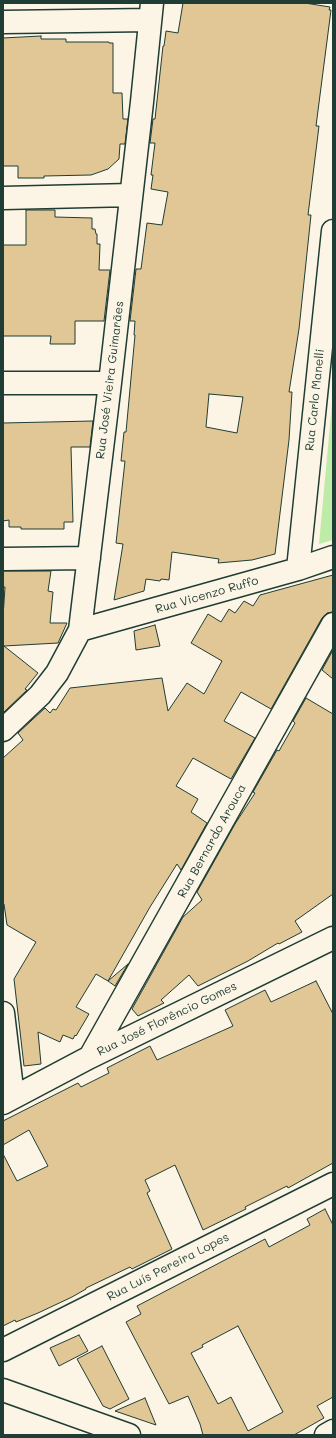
<!DOCTYPE html>
<meta charset="utf-8">
<style>
body{margin:0}
#map{position:relative;width:336px;height:1438px;overflow:hidden;background:#fcf5e5;font-family:Mali,sans-serif}
canvas{display:block}
.frame{position:absolute;inset:0;border:4px solid #1f3d34;pointer-events:none}
</style>
<div id="map">
<canvas width="336" height="1438"></canvas>
<div class="frame"></div>
</div>
<script>
const ctx = document.querySelector('canvas').getContext('2d');
ctx.lineJoin = 'round';
function fillPath(path, color) {
  ctx.fillStyle = color;
  ctx.fill(path, 'evenodd');
}
function poly(rows) {
  const path = new Path2D();
  for (const r of rows) {
    path.moveTo(r[0], r[1]);
    for (let i = 2; i < r.length; i += 2) path.lineTo(r[i], r[i + 1]);
  }
  return path;
}
function stroke(path, color, width, dash) {
  ctx.strokeStyle = color;
  ctx.lineWidth = width;
  ctx.lineCap = dash ? 'butt' : 'round';
  ctx.setLineDash(dash || []);
  ctx.stroke(path);
}
function write(font, color, halo, rows, align = 'center') {
  ctx.font = font + ' Mali,sans-serif';
  ctx.lineWidth = 3;
  ctx.setLineDash([]);
  ctx.textBaseline = 'middle';
  ctx.strokeStyle = halo;
  ctx.fillStyle = color;
  for (const [text, x, y, turn = 0] of rows) {
    ctx.save();
    ctx.translate(x, y);
    ctx.rotate((+turn || 0) * Math.PI / 180);
    ctx.textAlign = isNaN(turn) ? turn : align;
    if (halo) ctx.strokeText(text, 0, 0);
    ctx.fillText(text, 0, 0);
    ctx.restore();
  }
}
const green = poly([
 [333,392,333,540,319,544]
]);
const building = poly([
 [183,3,305,3,330,7,329,10,331,10,316,126,319,126,308,215,311,215,299,329,289,392,292,392,289,440,275,554,252,560,218,563,219,559,172,552,169,580,161,579,160,581,146,579,144,591,114,600,123,544,116,543,125,461,121,461,124,432,126,432,135,335,134,335,135,321,130,321,136,269,141,269,147,223,162,225,168,192,151,189,153,175,151,175,155,143,150,143,153,119,155,119,163,46,164,46,166,31,178,33,183,3],
 [209,394,243,397,237,433,206,427,209,394],
 [41,36,41,39,66,39,66,42,109,42,109,43,113,43,113,93,122,93,123,119,128,119,125,144,120,144,119,159,108,169,91,175,44,176,44,178,18,178,18,166,3,166,3,38,41,36],
 [26,210,55,210,55,217,92,218,92,229,95,229,96,234,97,234,97,244,100,244,99,270,110,270,104,321,75,321,75,344,50,344,51,336,3,336,3,245,26,245,26,210],
 [93,421,90,447,71,447,73,522,64,522,64,529,21,529,21,527,9,527,9,520,3,521,3,423,93,421],
 [3,571,51,571,48,591,53,592,50,623,67,623,58,643,4,646,38,673,25,689,27,690,3,713,3,617,5,587,3,587,3,571],
 [333,575,333,612,327,613,322,618,271,709,241,692,224,721,255,738,231,779,193,758,176,786,198,799,191,812,207,823,181,870,177,864,150,907,108,981,96,974,76,1007,89,1014,76,1036,75,1035,73,1039,63,1035,60,1042,38,1032,41,1064,24,1066,14,979,36,942,7,925,4,904,3,903,3,758,23,740,18,733,45,708,50,713,53,709,56,710,70,688,162,678,168,711,187,683,204,694,222,661,191,643,208,614,221,622,229,609,235,613,244,601,253,606,260,595,333,575],
 [155,625,160,646,136,650,134,631,155,625],
 [333,650,333,679,322,670,333,650],
 [306,698,333,714,333,894,295,921,302,932,279,944,278,943,248,961,198,986,189,975,161,1000,164,1003,138,1016,132,1009,183,917,202,900,197,892,235,824,255,793,253,792,277,750,279,751,295,723,293,721,306,698],
 [128,964,115,986,108,981,128,964],
 [316,981,333,1014,333,1163,288,1188,287,1186,245,1207,246,1209,203,1230,175,1165,145,1180,150,1191,147,1193,172,1249,132,1269,130,1267,86,1288,86,1289,72,1297,38,1313,16,1322,15,1320,3,1326,3,1154,17,1181,48,1166,29,1130,3,1145,3,1121,78,1083,81,1087,109,1073,107,1068,150,1046,157,1060,233,1026,225,1010,265,990,271,1002,316,981],
 [325,1209,333,1225,333,1397,317,1406,324,1418,294,1435,203,1435,200,1424,188,1396,169,1404,126,1322,141,1314,137,1306,265,1239,269,1247,310,1225,307,1219,325,1209],
 [238,1326,283,1412,248,1431,231,1397,218,1404,191,1353,203,1347,202,1345,238,1326],
 [79,1335,88,1351,59,1366,50,1348,79,1335],
 [102,1346,129,1399,110,1409,103,1406,77,1359,102,1346],
 [145,1398,156,1425,115,1411,145,1398]
]);
const minor = poly([
 [3,22,150,20],
 [3,198,131,195],
 [3,383,110,383],
 [3,559,89,558],
 [298,569,333,231],
 [80,630,298,569,333,557],
 [3,730,40,695,57,673,80,630,110,383,142,102,152,3],
 [3,1013,13,1097],
 [90,1057,333,624],
 [3,1103,90,1057,333,938],
 [3,1350,333,1184],
 [3,1390,129,1435],
 [326,1435,333,1431]
]);
const streetNames = [
 ["Rua José Vieira Guimarães",110,380,-83],
 ["Rua Carlo Manelli",315,400,-84],
 ["Rua Vicenzo Ruffo",207,595,-16],
 ["Rua Bernardo Arouca",212,841,-61],
 ["Rua José Florêncio Gomes",167,1019,-26],
 ["Rua Luís Pereira Lopes",168,1267,-27]
];
fillPath(green, '#bfeba8');
fillPath(building, '#e1c696');
stroke(building, '#1f3d34', 1);
stroke(minor, '#1f3d34', 25);
stroke(minor, '#fcf5e5', 22);
write('12px', '#1f3d34', '#fcf5e5', streetNames);
</script>
